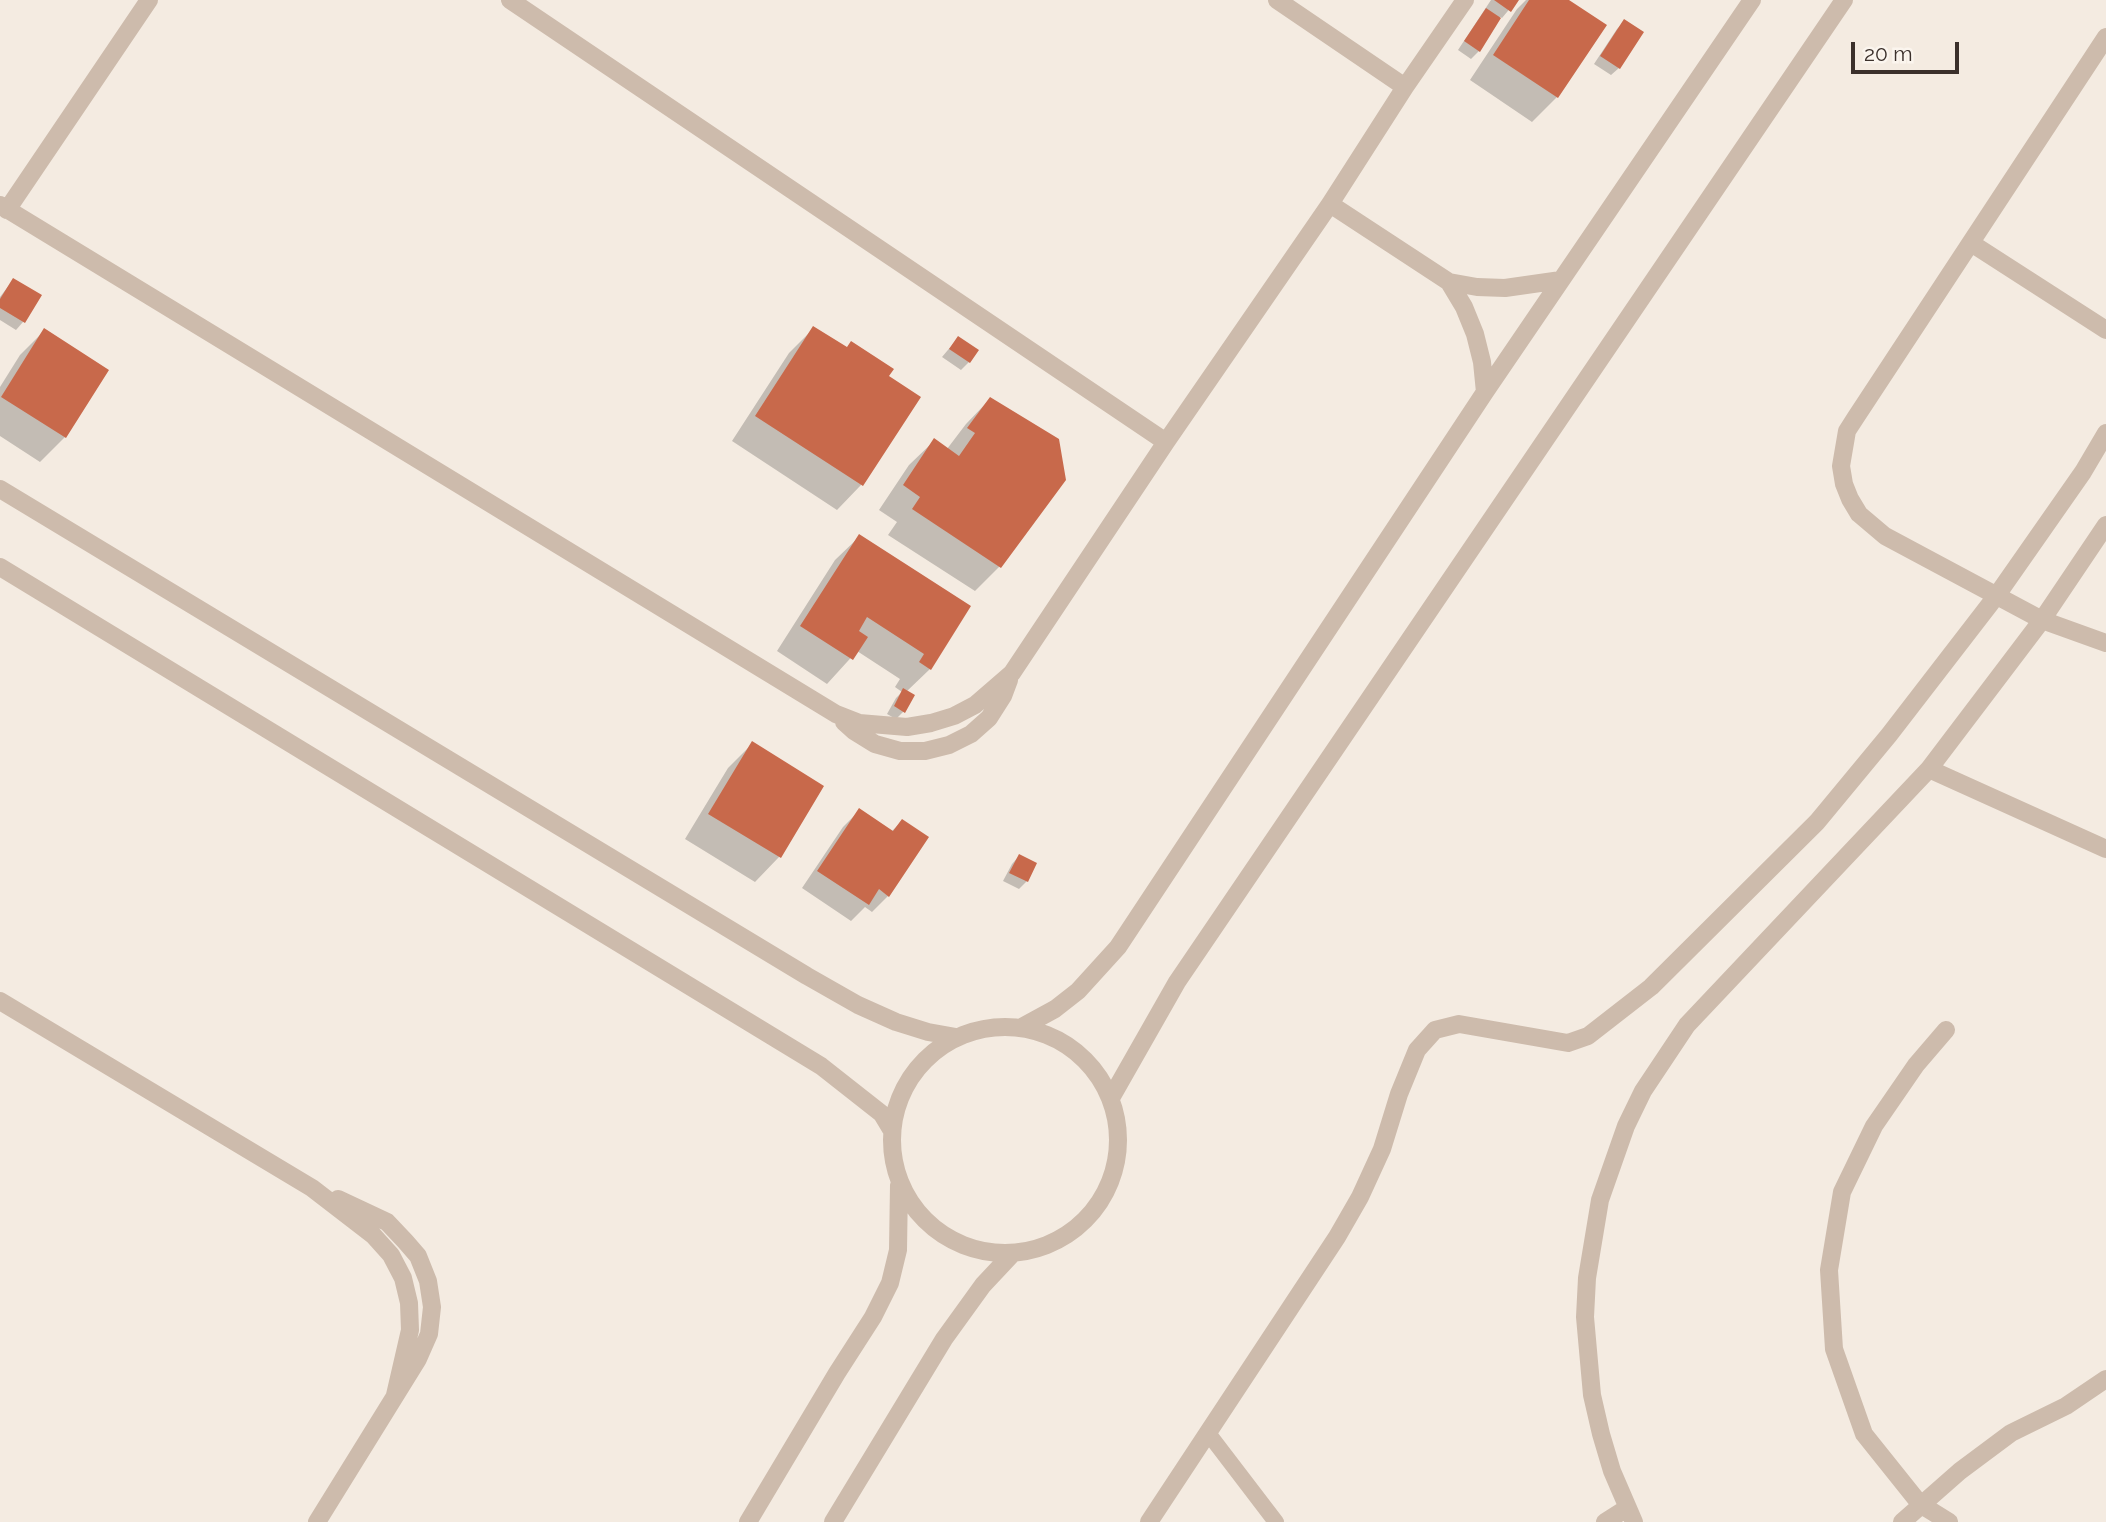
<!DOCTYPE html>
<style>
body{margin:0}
#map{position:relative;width:2106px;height:1522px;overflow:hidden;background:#f4ebe1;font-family:Raleway,sans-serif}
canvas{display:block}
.scale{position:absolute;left:1851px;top:42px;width:108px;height:32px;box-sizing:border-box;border:4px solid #3b302b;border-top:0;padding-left:9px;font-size:21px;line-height:24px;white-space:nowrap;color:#3b302b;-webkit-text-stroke:5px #fbf5ee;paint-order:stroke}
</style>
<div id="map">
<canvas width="2106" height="1522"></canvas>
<div class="scale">20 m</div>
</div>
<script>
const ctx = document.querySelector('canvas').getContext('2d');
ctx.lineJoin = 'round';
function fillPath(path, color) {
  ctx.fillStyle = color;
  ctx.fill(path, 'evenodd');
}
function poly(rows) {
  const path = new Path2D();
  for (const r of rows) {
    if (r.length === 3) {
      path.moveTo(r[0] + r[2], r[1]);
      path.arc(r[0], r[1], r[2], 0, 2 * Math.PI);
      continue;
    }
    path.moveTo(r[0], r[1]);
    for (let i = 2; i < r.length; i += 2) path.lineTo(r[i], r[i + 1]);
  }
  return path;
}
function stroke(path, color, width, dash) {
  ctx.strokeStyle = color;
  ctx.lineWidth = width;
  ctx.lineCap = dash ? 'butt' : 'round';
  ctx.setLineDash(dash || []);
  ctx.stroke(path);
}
const shadow = poly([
 [1491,0,1517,0,1502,18,1500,17,1479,51,1471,59,1458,50],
 [1526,0,1566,0,1557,97,1532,122,1470,80,1517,9],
 [1625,21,1619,68,1611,75,1594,64,1617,29],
 [13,280,23,322,16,330,0,320,0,297],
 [814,328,919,397,861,485,837,510,732,441,789,353],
 [44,331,65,437,40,462,0,436,0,387,20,355],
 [958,338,969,362,961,370,942,357],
 [990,399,1000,566,975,591,888,535,897,522,879,510,909,465,934,441,947,449,966,424],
 [860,536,969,607,930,669,906,692,904,711,896,719,887,714,896,698,902,692,895,687,900,679,857,651,827,684,777,651,835,560],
 [752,744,822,786,779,857,755,882,685,839,728,768],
 [860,810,891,832,902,821,888,896,872,912,865,907,851,921,802,888,843,827],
 [1019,856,1027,881,1019,889,1003,881,1012,864]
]);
const building = poly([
 [1494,0,1519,0,1511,12],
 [1529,0,1569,0,1607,25,1558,98,1493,55],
 [1486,8,1501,18,1480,52,1464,41],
 [1624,19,1644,32,1620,69,1600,56],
 [13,278,42,295,25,323,0,308,0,299],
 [813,326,847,347,851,341,894,369,889,376,921,397,863,486,755,416],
 [44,328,109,370,66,438,1,397],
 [958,336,979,350,970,363,949,349],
 [990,397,1059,439,1066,480,1001,568,912,509,920,497,903,485,934,438,959,456,975,433,967,428],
 [859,534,971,606,931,670,919,662,924,654,867,617,859,631,868,637,853,660,800,626],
 [903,688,915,695,905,713,894,706],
 [752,741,824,786,781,858,708,814],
 [859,808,893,831,902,819,929,837,889,897,879,889,869,905,817,871],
 [1019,854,1037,863,1028,882,1009,873]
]);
const service = poly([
 [1208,1433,1276,1522]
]);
const minor = poly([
 [510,0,1166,442],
 [1277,0,1405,87],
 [2106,37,1856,417,1847,431,1841,466,1844,484,1850,499,1859,514,1885,536,2042,620,2106,643],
 [1330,204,1449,282,1477,287,1505,288,1561,280],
 [0,205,836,714,859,723,907,727,931,723,954,716,975,705,1012,673,1166,442,1330,204,1405,87,1465,0],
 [7,210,149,0],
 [1971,243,2106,330],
 [1449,282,1464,307,1475,334,1482,362,1485,392],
 [0,489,807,976,858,1005,896,1022,928,1032,956,1037],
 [0,567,821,1066,882,1114,891,1129],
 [844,722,854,731,875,744,900,751,925,751,949,745,971,734,989,718,1003,696,1009,680],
 [1929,769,2106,849],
 [0,1001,312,1188,373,1235,391,1255,403,1278,409,1303,410,1330,395,1395],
 [1005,1140,113],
 [1022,1027,1055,1009,1078,991,1118,947,1485,392,1752,0],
 [1946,1030,1916,1065,1874,1126,1842,1192,1829,1270,1834,1349,1864,1434,1920,1504,1949,1522],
 [1111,1098,1177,982,1844,0],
 [317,1522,418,1359,429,1334,432,1307,428,1281,418,1256,405,1241,387,1222,338,1199],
 [748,1522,837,1373,873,1317,890,1283,898,1250,899,1185],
 [833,1522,944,1339,983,1285,1013,1253],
 [1149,1522,1337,1237,1360,1197,1382,1149,1399,1094,1417,1050,1435,1030,1459,1024,1568,1043,1588,1036,1651,987,1817,822,1889,735,1997,595,2083,472,2106,433],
 [1605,1522,1627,1508],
 [1634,1522,1612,1471,1601,1434,1592,1395,1585,1317,1587,1278,1600,1200,1626,1126,1643,1091,1687,1025,1929,769,2042,620,2106,525],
 [1902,1522,1960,1471,2011,1433,2066,1406,2106,1379]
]);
fillPath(shadow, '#0003');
fillPath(building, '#c8694b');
stroke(service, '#cdbbac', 16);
stroke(minor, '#cdbbac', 18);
</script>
